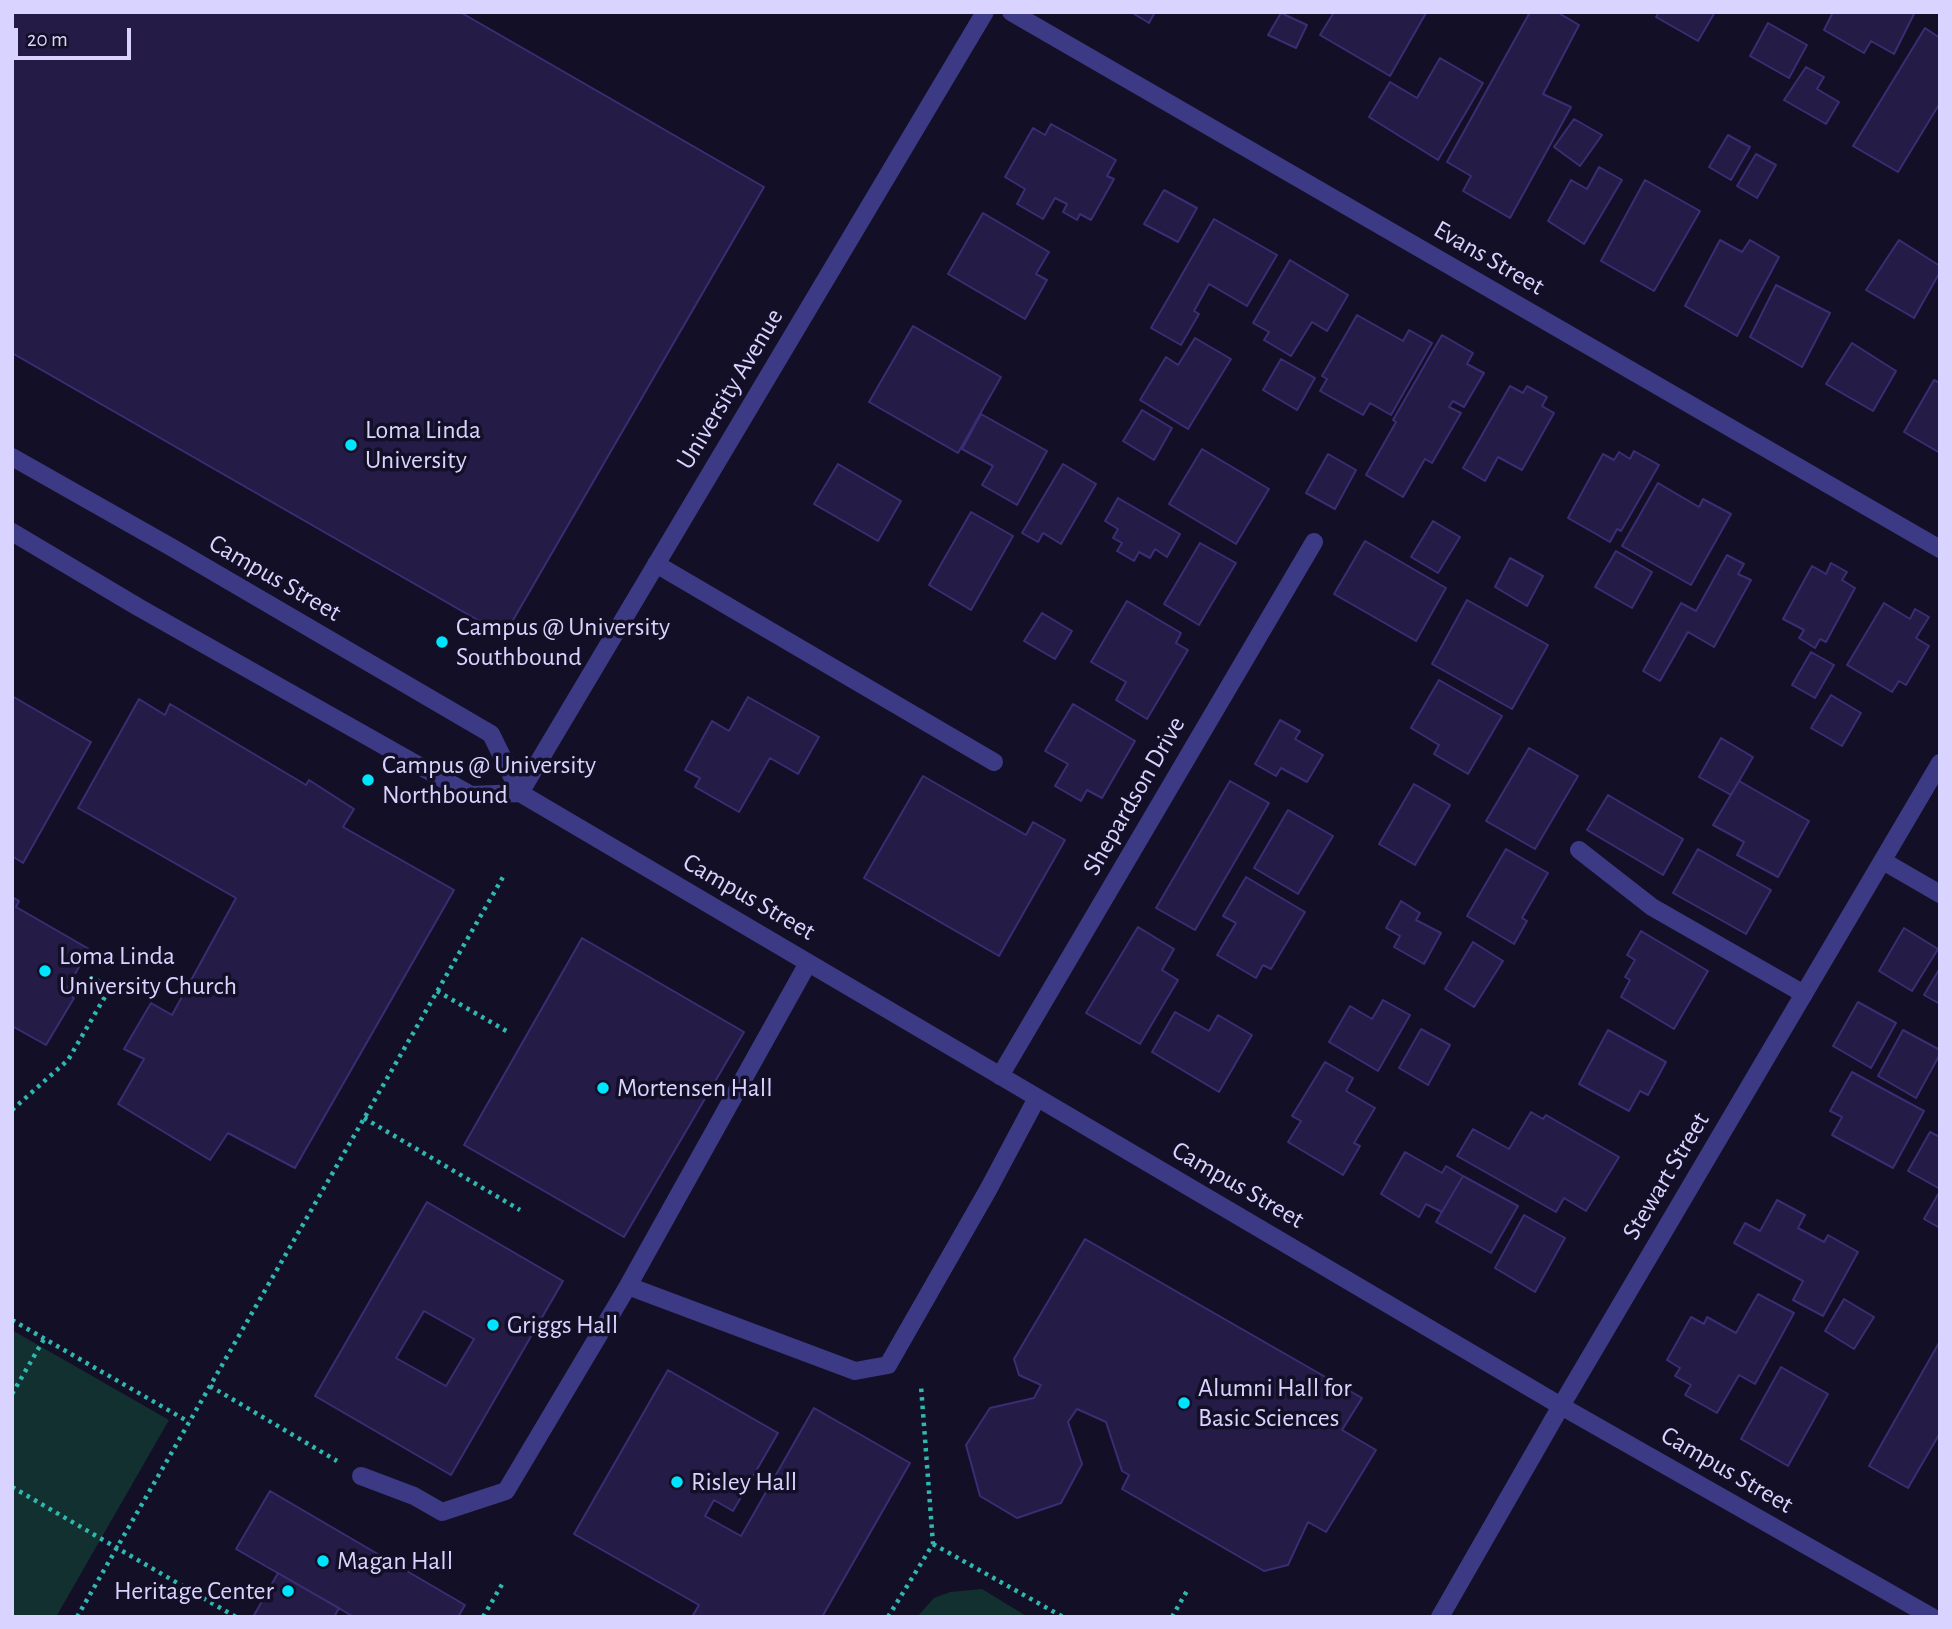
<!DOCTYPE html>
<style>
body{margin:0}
#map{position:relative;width:1952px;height:1629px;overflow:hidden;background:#130f26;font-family:"Alegreya Sans",sans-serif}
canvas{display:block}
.frame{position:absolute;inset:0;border:14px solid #d9d4ff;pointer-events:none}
.scale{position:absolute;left:14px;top:28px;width:117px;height:32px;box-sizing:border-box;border:4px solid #d9d4ff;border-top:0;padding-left:9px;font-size:21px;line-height:24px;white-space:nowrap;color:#d9d4ff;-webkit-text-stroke:5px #130f26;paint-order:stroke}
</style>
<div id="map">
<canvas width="1952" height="1629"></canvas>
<div class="frame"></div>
<div class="scale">20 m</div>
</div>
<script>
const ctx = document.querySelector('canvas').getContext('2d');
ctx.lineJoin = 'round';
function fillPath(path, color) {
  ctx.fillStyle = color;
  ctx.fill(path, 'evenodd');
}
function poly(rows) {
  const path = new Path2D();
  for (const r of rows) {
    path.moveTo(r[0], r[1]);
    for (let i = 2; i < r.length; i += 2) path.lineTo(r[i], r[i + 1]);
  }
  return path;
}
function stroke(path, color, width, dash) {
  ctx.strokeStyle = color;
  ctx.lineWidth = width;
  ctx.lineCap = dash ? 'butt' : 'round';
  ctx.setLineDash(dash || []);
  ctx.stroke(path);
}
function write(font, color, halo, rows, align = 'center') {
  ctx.font = font + ' "Alegreya Sans",sans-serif';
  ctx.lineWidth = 7;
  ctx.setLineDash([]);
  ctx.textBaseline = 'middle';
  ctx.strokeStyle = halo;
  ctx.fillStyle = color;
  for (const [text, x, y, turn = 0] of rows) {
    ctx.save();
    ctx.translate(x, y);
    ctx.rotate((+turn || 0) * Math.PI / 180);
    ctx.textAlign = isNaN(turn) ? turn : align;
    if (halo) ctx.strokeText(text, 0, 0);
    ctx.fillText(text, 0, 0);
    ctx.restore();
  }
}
const green = poly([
 [12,1330,169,1420,56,1617,12,1617],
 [982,1589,1028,1617,917,1617,934,1598,950,1592]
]);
const building = poly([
 [12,12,460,12,764,187,509,627,495,630,12,353,12,12],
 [1131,12,1155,12,1149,23,1131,12],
 [1334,12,1424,12,1426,13,1390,76,1320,35,1334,12],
 [1530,12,1557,12,1579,25,1543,94,1571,107,1510,218,1463,191,1471,176,1447,162,1530,12],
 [1659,12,1715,12,1698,41,1656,17,1659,12],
 [1833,12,1915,12,1894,54,1871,41,1864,53,1824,30,1833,12],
 [1281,13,1307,25,1296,48,1268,35,1281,13],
 [1768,23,1807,45,1789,78,1750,56,1768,23],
 [1925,28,1940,38,1940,103,1898,172,1853,146,1925,28],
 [1440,58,1483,83,1438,160,1369,117,1390,82,1417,98,1440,58],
 [1806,67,1824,77,1817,89,1839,102,1826,124,1784,100,1806,67],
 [1574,119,1602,135,1580,166,1554,147,1574,119],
 [1051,124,1116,160,1107,176,1114,179,1091,220,1080,214,1077,220,1063,212,1067,204,1055,198,1043,219,1017,204,1025,189,1005,177,1033,128,1045,135,1051,124],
 [1728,135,1750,147,1731,180,1709,167,1728,135],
 [1756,154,1776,165,1757,198,1737,186,1756,154],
 [1599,167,1622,180,1584,244,1548,221,1571,180,1587,189,1599,167],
 [1645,180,1700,211,1654,291,1601,261,1645,180],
 [1164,190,1197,208,1178,242,1144,224,1164,190],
 [983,213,1049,252,1036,274,1047,280,1025,319,948,274,983,213],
 [1214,219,1277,255,1247,306,1209,284,1194,311,1199,314,1181,345,1151,328,1214,219],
 [1720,240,1742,252,1750,240,1779,257,1737,336,1685,306,1720,240],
 [1899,240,1940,266,1940,272,1914,318,1866,290,1899,240],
 [1290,260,1348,295,1327,331,1312,322,1291,356,1264,340,1269,332,1253,323,1290,260],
 [1776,285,1830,313,1802,367,1750,337,1776,285],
 [1357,315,1403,341,1409,330,1432,343,1391,415,1370,403,1363,415,1320,391,1327,379,1322,376,1357,315],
 [913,326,1001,377,958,453,869,402,913,326],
 [1442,335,1473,353,1467,364,1484,373,1464,407,1453,401,1449,407,1461,413,1432,463,1425,459,1403,497,1366,475,1396,422,1393,420,1442,335],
 [1195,338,1231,359,1188,429,1140,400,1166,357,1178,365,1195,338],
 [1852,343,1896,371,1873,411,1826,384,1852,343],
 [1281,359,1315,378,1297,410,1263,390,1281,359],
 [1934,380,1940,383,1940,453,1904,432,1934,380],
 [1510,386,1523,393,1527,386,1547,397,1542,406,1554,413,1522,470,1498,457,1485,481,1463,468,1510,386],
 [1142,410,1172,428,1154,460,1123,441,1142,410],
 [981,414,1047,451,1017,505,982,485,993,466,962,449,981,414],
 [1202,449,1269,489,1236,544,1169,504,1202,449],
 [1634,451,1659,465,1621,531,1617,529,1610,542,1568,518,1603,454,1614,460,1619,452,1630,459,1634,451],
 [1328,454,1356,470,1335,509,1306,493,1328,454],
 [838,464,901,501,878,541,814,504,838,464],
 [1063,464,1096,484,1061,544,1043,533,1038,542,1022,533,1063,464],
 [1658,483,1699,507,1703,499,1731,514,1691,585,1622,546,1658,483],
 [1118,498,1180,534,1167,557,1155,549,1150,558,1139,552,1134,561,1117,551,1122,543,1113,538,1118,529,1105,521,1118,498],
 [971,512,1013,536,971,610,929,585,971,512],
 [1433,521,1460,537,1438,573,1411,557,1433,521],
 [1365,541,1446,588,1416,641,1334,594,1365,541],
 [1200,543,1236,563,1199,625,1164,604,1200,543],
 [1616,551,1652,572,1632,608,1595,587,1616,551],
 [1727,555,1744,564,1738,574,1751,580,1714,647,1688,632,1660,681,1643,671,1681,603,1696,611,1727,555],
 [1510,558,1543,576,1527,606,1495,587,1510,558],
 [1831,563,1847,572,1842,580,1855,588,1826,642,1820,639,1815,648,1799,638,1804,630,1783,619,1812,566,1826,574,1831,563],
 [1467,600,1548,645,1512,709,1432,664,1467,600],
 [1127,601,1181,633,1176,643,1188,650,1147,719,1116,700,1126,682,1091,662,1127,601],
 [1884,603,1910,619,1915,609,1929,617,1916,638,1929,646,1906,685,1899,681,1892,692,1847,665,1884,603],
 [1042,613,1072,631,1055,659,1024,641,1042,613],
 [1811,652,1834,665,1815,698,1792,685,1811,652],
 [1439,680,1502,716,1468,774,1434,754,1439,745,1411,728,1439,680],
 [1831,695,1861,713,1842,746,1811,728,1831,695],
 [12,696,91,742,23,863,12,856,12,696],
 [748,697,819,737,798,774,770,758,739,812,695,787,700,778,685,770,712,721,729,731,748,697],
 [139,699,165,715,170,704,306,785,309,780,354,809,343,827,454,890,295,1168,228,1133,210,1160,118,1104,144,1059,124,1049,151,1003,172,1015,236,898,78,808,139,699],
 [1073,704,1135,741,1102,798,1087,790,1081,801,1055,786,1068,764,1045,751,1073,704],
 [1280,720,1300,731,1295,739,1323,755,1307,782,1281,768,1276,776,1255,764,1280,720],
 [1721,738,1753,757,1731,795,1699,777,1721,738],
 [1529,748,1578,776,1535,849,1486,821,1529,748],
 [923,776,1026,835,1033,822,1065,840,999,956,864,878,923,776],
 [1230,781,1269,803,1195,930,1156,908,1230,781],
 [1739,781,1809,821,1778,877,1737,855,1744,842,1713,825,1739,781],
 [1414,784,1450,805,1415,865,1379,844,1414,784],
 [1608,795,1683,839,1663,875,1587,830,1608,795],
 [1288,810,1333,836,1298,894,1254,868,1288,810],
 [1506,849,1548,873,1522,918,1527,921,1514,944,1467,916,1506,849],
 [1698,849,1771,890,1746,934,1673,893,1698,849],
 [1246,877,1305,912,1271,969,1263,965,1256,978,1217,955,1236,923,1223,916,1246,877],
 [12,897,19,901,16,907,89,949,65,992,74,998,46,1045,12,1026,12,897],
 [1401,901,1420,913,1416,920,1441,933,1424,964,1394,947,1400,936,1386,928,1401,901],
 [1138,927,1174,949,1162,970,1178,980,1140,1044,1086,1013,1138,927],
 [1904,928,1938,949,1912,991,1879,971,1904,928],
 [1641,931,1708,971,1674,1029,1621,997,1630,980,1625,977,1635,960,1627,955,1641,931],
 [582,938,744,1032,624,1237,464,1145,582,938],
 [1473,942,1503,961,1474,1007,1445,989,1473,942],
 [1940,968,1940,1004,1924,995,1940,968],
 [1383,1000,1410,1015,1378,1071,1329,1042,1350,1006,1372,1019,1383,1000],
 [1858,1002,1896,1023,1871,1068,1833,1046,1858,1002],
 [1175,1012,1209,1031,1218,1015,1252,1035,1219,1092,1152,1052,1175,1012],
 [1421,1029,1450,1045,1428,1085,1399,1068,1421,1029],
 [1608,1030,1666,1062,1648,1095,1640,1091,1629,1111,1579,1084,1608,1030],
 [1903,1030,1940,1050,1940,1054,1916,1098,1878,1076,1903,1030],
 [1325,1062,1353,1078,1346,1091,1375,1108,1354,1143,1360,1146,1343,1175,1288,1142,1301,1121,1292,1116,1325,1062],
 [1852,1072,1924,1111,1893,1168,1832,1135,1842,1117,1830,1111,1852,1072],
 [1531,1112,1543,1119,1546,1115,1619,1157,1586,1211,1564,1198,1556,1212,1457,1156,1473,1129,1509,1149,1531,1112],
 [1930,1132,1940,1137,1940,1189,1908,1171,1930,1132],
 [1405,1152,1442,1173,1446,1166,1463,1176,1442,1212,1426,1204,1419,1217,1381,1194,1405,1152],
 [1463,1176,1518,1206,1491,1253,1436,1222,1463,1176],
 [1940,1191,1940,1228,1924,1219,1940,1191],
 [1777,1200,1805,1215,1798,1228,1824,1242,1828,1235,1858,1252,1823,1316,1793,1300,1803,1281,1734,1243,1745,1223,1760,1231,1777,1200],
 [427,1202,563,1281,451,1475,315,1396,427,1202],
 [424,1311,474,1339,446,1386,396,1358,424,1311],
 [1524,1215,1565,1238,1535,1292,1495,1268,1524,1215],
 [1085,1239,1362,1398,1342,1430,1376,1450,1326,1532,1308,1522,1288,1565,1264,1571,1122,1489,1129,1475,1122,1471,1106,1422,1077,1409,1068,1422,1082,1464,1061,1503,1017,1518,980,1496,966,1445,990,1408,1034,1398,1041,1385,1019,1375,1014,1359,1085,1239],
 [1758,1294,1794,1313,1755,1384,1739,1375,1717,1413,1685,1395,1691,1385,1675,1376,1680,1368,1667,1360,1691,1317,1704,1324,1707,1317,1736,1333,1758,1294],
 [1844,1299,1874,1317,1854,1349,1825,1331,1844,1299],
 [1940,1341,1940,1433,1908,1488,1869,1466,1940,1341],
 [1781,1367,1828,1394,1788,1466,1741,1439,1781,1367],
 [668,1370,778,1433,733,1511,714,1500,705,1516,741,1536,814,1408,910,1463,822,1617,692,1617,699,1605,574,1534,668,1370],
 [270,1491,465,1605,458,1617,354,1617,236,1549,270,1491],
 [278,1573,339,1608,334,1617,253,1617,278,1573]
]);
const path = poly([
 [437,991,508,1032],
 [12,1110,68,1060,110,988,86,974],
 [364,1118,520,1210],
 [12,1320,189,1422],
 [210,1386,337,1461],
 [12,1394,44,1339],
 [12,1487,236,1617],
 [933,1544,1063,1617],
 [77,1617,503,877],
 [483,1617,504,1581],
 [888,1617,933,1544,921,1386],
 [1172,1617,1188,1589]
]);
const service = poly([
 [656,564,994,762],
 [1579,850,1652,907,1804,994],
 [628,1286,855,1371,888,1365,988,1190,1037,1098],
 [361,1476,414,1496,442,1512,506,1491,628,1286,808,963]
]);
const minor = poly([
 [1011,12,1940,549],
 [1883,861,1940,894],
 [1000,1076,1314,542],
 [1932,1617,1561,1406,1940,763]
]);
const tertiary = poly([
 [12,457,171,547,491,734,520,793],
 [12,532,138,607,471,795,520,793,1561,1406,1440,1617],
 [520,793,985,12]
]);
const markers = [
 [351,445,7,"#00e5ff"],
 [442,642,7,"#00e5ff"],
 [368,780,7,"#00e5ff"],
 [45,971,7,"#00e5ff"],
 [603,1088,7,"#00e5ff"],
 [493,1325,7,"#00e5ff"],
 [1184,1403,7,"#00e5ff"],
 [677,1482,7,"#00e5ff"],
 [323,1561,7,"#00e5ff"],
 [288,1591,7,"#00e5ff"]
];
const streetNames = [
 ["Evans Street",1489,258,30],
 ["University Avenue",730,389,-59],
 ["Campus Street",275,578,30],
 ["Shepardson Drive",1134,796,-60],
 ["Campus Street",749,897,30],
 ["Stewart Street",1666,1176,-59],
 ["Campus Street",1238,1185,30],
 ["Campus Street",1727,1470,30]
];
const poiNames = [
 ["Loma Linda",365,430],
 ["University",365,460],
 ["Campus @ University",456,627],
 ["Southbound",456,657],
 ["Campus @ University",382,765],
 ["Northbound",382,795],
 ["Loma Linda",59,956],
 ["University Church",59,986],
 ["Mortensen Hall",617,1088],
 ["Griggs Hall",507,1325],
 ["Alumni Hall for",1198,1388],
 ["Basic Sciences",1198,1418],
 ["Risley Hall",691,1482],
 ["Magan Hall",337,1561],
 ["Heritage Center",274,1591,"right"]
];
fillPath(green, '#12302f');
fillPath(building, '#241b47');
stroke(building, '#3b2d73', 2);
stroke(path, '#2fb8b0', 4.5, [3.5, 5]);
stroke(service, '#3d3a85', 18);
stroke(minor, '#3d3a85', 18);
stroke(tertiary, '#3d3a85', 18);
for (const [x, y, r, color] of markers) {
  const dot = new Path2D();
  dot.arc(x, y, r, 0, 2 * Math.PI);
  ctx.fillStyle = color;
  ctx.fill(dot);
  stroke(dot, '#130f26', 2.5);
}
write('26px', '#d9d4ff', '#130f26', streetNames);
write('26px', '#d9d4ff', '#130f26', poiNames, 'left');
</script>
